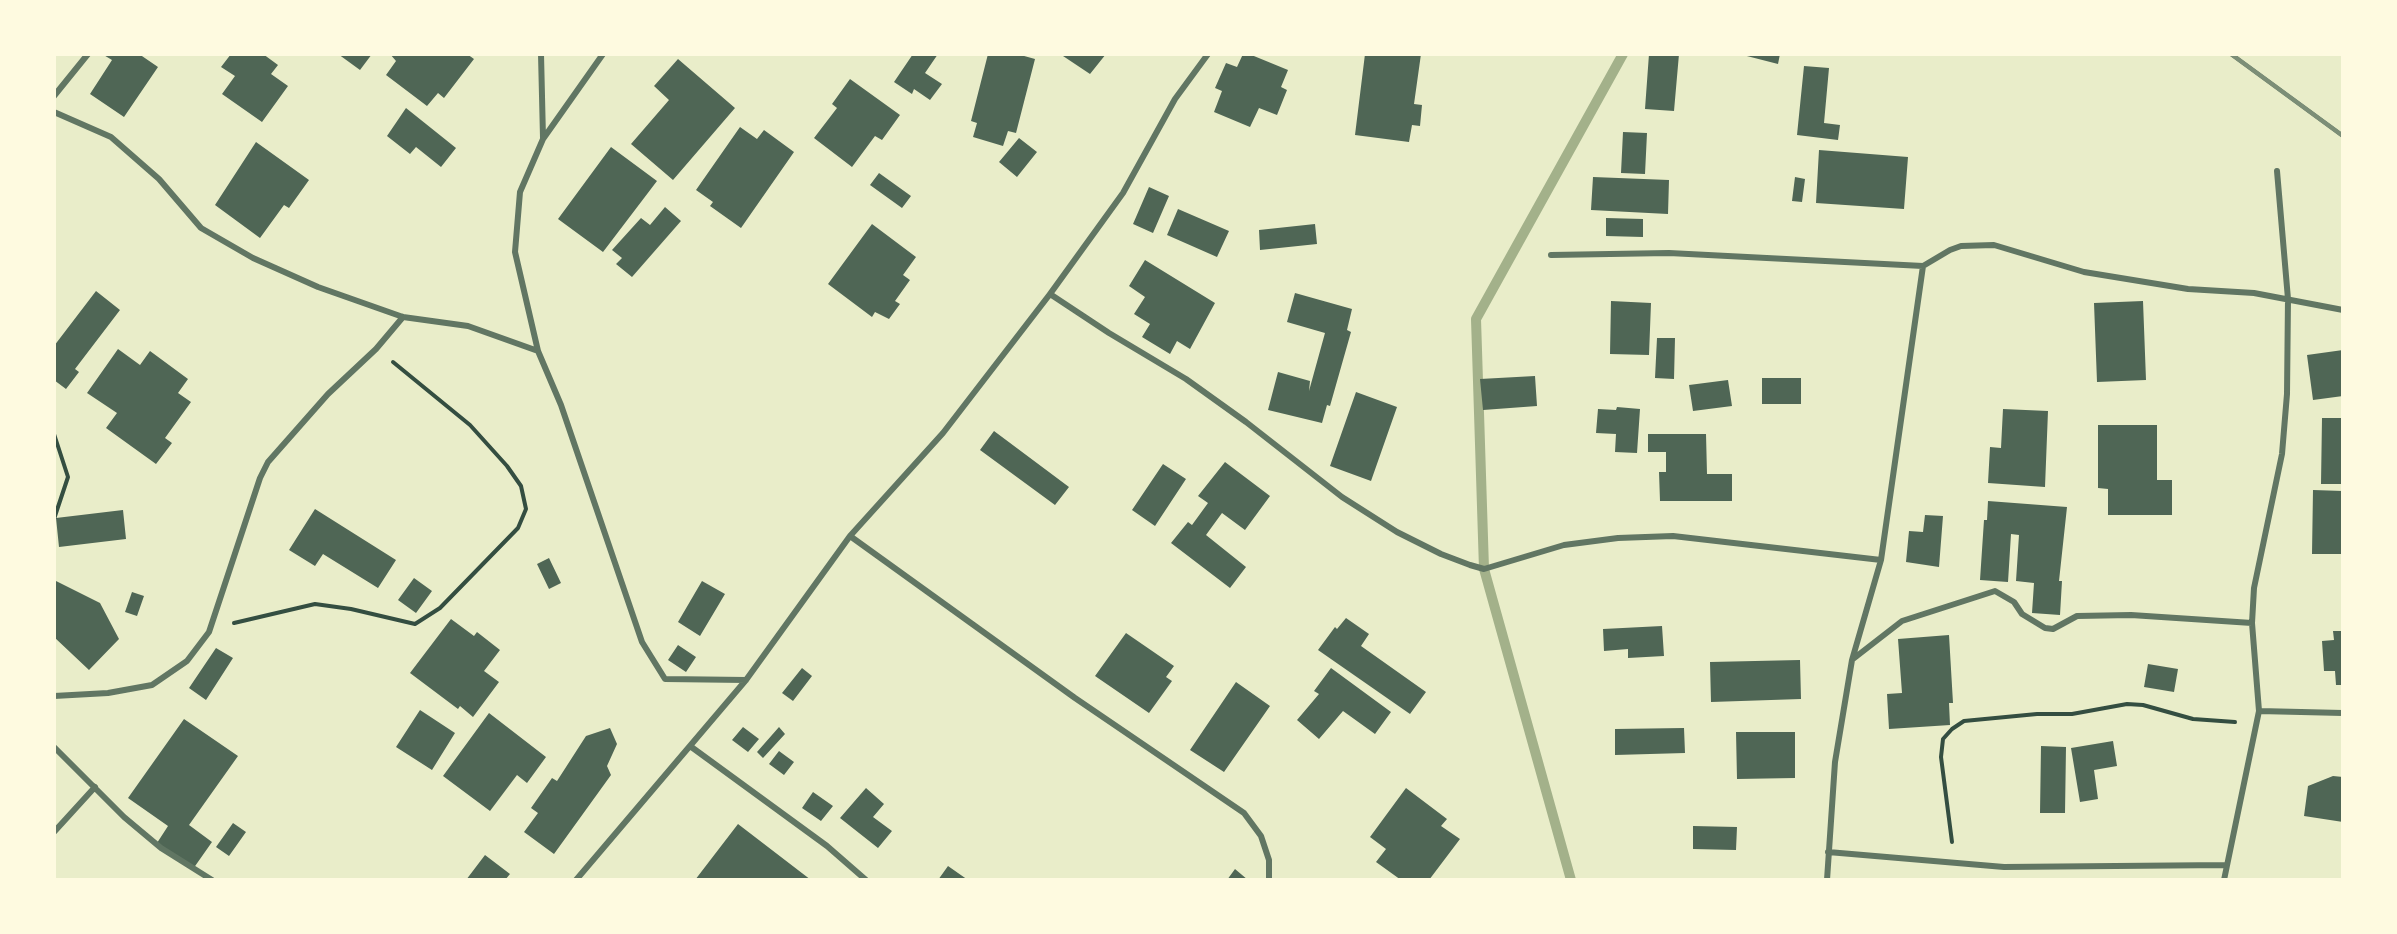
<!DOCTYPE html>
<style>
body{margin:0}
#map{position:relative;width:2397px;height:934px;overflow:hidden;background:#e9edc9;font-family:Quicksand,sans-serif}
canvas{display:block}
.frame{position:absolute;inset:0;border:56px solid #fefae0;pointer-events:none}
</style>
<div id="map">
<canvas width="2397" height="934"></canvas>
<div class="frame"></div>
</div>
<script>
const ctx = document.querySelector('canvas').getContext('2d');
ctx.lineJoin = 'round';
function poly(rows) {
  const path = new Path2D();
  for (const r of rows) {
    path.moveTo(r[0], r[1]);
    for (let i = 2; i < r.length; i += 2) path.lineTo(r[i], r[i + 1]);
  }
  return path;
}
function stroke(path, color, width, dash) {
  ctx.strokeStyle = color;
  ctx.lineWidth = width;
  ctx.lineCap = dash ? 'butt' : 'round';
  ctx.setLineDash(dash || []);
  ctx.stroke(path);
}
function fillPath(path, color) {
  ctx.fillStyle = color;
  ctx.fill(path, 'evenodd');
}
const stream = poly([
 [1571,880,1484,569,1476,319,1623,54]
]);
const building = poly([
 [102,54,139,54,158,67,124,117,90,94,112,60],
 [231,54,263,54,278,65,271,74,288,86,262,122,222,94,235,76,221,67],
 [338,54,372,54,360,70],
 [390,54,467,54,474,59,444,98,438,93,427,106,386,75,396,61],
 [913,54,938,54,925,73,942,84,930,100,914,89,912,94,894,82],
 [988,54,1017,54,1035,59,1016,133,1008,131,1003,146,973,137,977,123,971,121],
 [1060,54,1106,54,1090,74],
 [1243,54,1249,54,1288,70,1281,87,1287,90,1277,115,1259,108,1250,127,1214,112,1222,91,1215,88,1226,63,1237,67],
 [1365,54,1421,54,1414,104,1422,105,1420,126,1412,125,1409,142,1355,135],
 [1649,54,1679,54,1674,111,1645,109],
 [1739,54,1780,54,1778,64],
 [678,59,735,108,673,180,631,144,669,100,654,86],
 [1804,66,1829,68,1824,123,1840,125,1838,140,1797,135],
 [850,79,900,115,882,140,875,136,852,167,814,138,837,108,832,104],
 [406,108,456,148,441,167,416,147,410,154,387,136],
 [740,127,757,139,764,130,794,152,741,228,710,206,713,202,696,190],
 [1623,132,1647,133,1645,174,1621,173],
 [1019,138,1037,152,1017,177,999,162],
 [256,142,309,180,289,208,284,205,260,238,215,205],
 [611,147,657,181,603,252,558,219],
 [1819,150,1908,157,1904,209,1816,203],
 [879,173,911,196,902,208,870,185],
 [1593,177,1669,180,1668,214,1591,210],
 [1795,177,1805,179,1802,202,1792,201],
 [1149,187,1169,196,1153,233,1133,224],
 [665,207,681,221,632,277,616,264,622,258,612,250,641,218,650,225],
 [1178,209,1229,231,1217,257,1167,235],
 [1606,218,1643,219,1643,237,1606,236],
 [872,224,916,257,903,275,910,280,895,301,900,304,889,319,875,312,872,317,828,284],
 [1315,224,1317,244,1260,250,1259,230],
 [1145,260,1215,303,1190,349,1177,341,1170,354,1142,337,1150,324,1134,314,1145,297,1129,286],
 [96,291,120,310,75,369,79,372,66,389,54,380,54,346],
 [1295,293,1352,309,1347,330,1351,332,1330,406,1327,405,1322,423,1268,410,1278,372,1310,381,1309,391,1325,333,1287,322],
 [1611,301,1651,303,1649,355,1610,354],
 [2143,301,2146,380,2097,382,2094,303],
 [1657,338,1675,338,1674,379,1655,378],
 [118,349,140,365,150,351,188,379,178,393,191,402,165,438,172,443,156,464,106,428,117,413,87,393],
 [2343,350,2343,396,2313,400,2307,355],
 [1535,376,1537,406,1483,410,1480,379],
 [1762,378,1801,378,1801,404,1762,404],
 [1728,380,1732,406,1693,411,1689,385],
 [1356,392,1397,407,1371,481,1330,466],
 [1617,407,1640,409,1637,453,1615,452,1616,434,1596,433,1598,409,1616,410],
 [2003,409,2048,411,2045,487,1988,483,1990,447,2001,448],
 [2322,418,2343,418,2343,484,2321,484],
 [2098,425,2157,425,2157,480,2172,480,2172,515,2108,515,2108,489,2098,488],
 [994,431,1069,487,1055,505,980,450],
 [1648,434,1706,434,1707,474,1732,474,1732,501,1660,501,1659,472,1666,472,1666,452,1648,452],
 [1225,462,1270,496,1245,530,1222,513,1206,535,1246,567,1230,588,1171,543,1188,522,1192,525,1208,503,1198,496],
 [1163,464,1186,479,1155,526,1132,510],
 [2313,490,2343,491,2343,554,2312,554],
 [1988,501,2067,507,2059,581,2062,581,2060,615,2032,613,2034,583,2016,581,2019,535,2011,534,2008,582,1980,580,1984,520,1987,520],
 [315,509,396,560,378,588,323,554,315,566,289,550],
 [123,510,126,539,59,547,56,518],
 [1925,515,1943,516,1939,567,1906,562,1909,531,1923,532],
 [549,558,561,583,549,589,537,564],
 [414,578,432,591,416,613,398,600],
 [54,580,100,603,119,639,89,670,54,637],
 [702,581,725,594,700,636,678,622],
 [132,592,144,596,137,616,125,612],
 [1346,618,1369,634,1361,646,1426,692,1410,714,1318,650,1335,627,1337,629],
 [451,619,474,636,477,632,500,650,484,671,499,682,473,717,460,706,458,709,410,673],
 [1662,626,1664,656,1628,658,1628,649,1604,651,1603,629],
 [2333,631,2343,631,2343,685,2336,685,2335,671,2324,671,2322,641,2334,640],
 [1126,633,1174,666,1166,677,1172,681,1149,713,1095,676],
 [1949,635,1953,703,1949,703,1950,725,1889,729,1887,694,1902,693,1898,639],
 [678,645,696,657,686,672,668,660],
 [216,648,233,658,206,700,189,688],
 [1800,660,1801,699,1711,702,1710,662],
 [2148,664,2178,669,2174,692,2144,687],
 [802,668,812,676,793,701,782,693],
 [1331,668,1391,712,1375,734,1343,711,1319,739,1297,720,1319,694,1314,691],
 [1236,682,1270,706,1224,772,1190,750],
 [420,710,455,733,432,770,396,747],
 [489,713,546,757,527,783,517,775,490,811,443,776],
 [184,719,238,756,189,825,212,842,193,869,157,843,168,826,128,798],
 [743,727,759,739,748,752,732,740],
 [779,727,785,734,763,758,757,752],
 [610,728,617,744,607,766,611,775,554,854,524,832,538,813,531,808,552,778,557,781,586,736],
 [1684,728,1685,753,1615,755,1615,729],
 [1736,732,1795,732,1795,778,1737,779],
 [2113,741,2117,766,2094,770,2098,799,2080,802,2071,748],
 [2041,746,2066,747,2065,813,2040,813],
 [779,751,794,762,784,775,769,764],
 [2333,776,2343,777,2343,822,2304,816,2308,786],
 [866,788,884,804,873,817,892,831,878,848,840,818],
 [1406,788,1447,819,1441,826,1460,839,1429,880,1401,880,1376,862,1386,849,1370,837],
 [813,792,833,806,821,821,802,808],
 [233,823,246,832,229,856,216,847],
 [738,824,811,880,695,880],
 [1693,826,1737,827,1736,850,1693,849],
 [485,855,510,874,505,880,466,880],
 [948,866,968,880,938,880],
 [1235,869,1248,880,1227,880]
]);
const path = poly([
 [2231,54,2343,136],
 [54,434,68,477,54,519],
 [234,623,315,604,351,609,415,624,440,608,518,528,526,509,521,486,507,466,470,425,393,362],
 [1952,842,1941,757,1943,739,1952,729,1964,721,2037,714,2072,714,2127,704,2143,705,2193,719,2235,722]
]);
const minor = poly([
 [541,54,543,138],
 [603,54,543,139,520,192,515,252,538,351,561,405,642,642,665,679,746,680],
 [54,96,88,54],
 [54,112,111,137,159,179,201,228,253,258,318,287,403,317,468,326,538,351],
 [1551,255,1669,253,1923,266],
 [1050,294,1109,333,1186,379,1246,422,1342,497,1397,532,1441,554,1470,565,1484,569,1564,545,1618,538,1673,536,1881,560],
 [850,536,1075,698,1244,813,1261,836,1269,860,1269,880],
 [1853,659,1902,621,1995,591,2014,602,2022,614,2045,628,2053,629,2077,616,2131,615,2252,623],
 [54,696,108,693,152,685,187,661,209,632,260,478,268,462,328,394,376,349,403,317],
 [2259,711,2343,713],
 [690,746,827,846,866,880],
 [54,747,124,817,161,848,212,880],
 [54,832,95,787],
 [1828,852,2004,867,2227,865],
 [576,880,746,680,850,536,943,433,1050,294,1123,193,1175,99,1208,54],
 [1827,880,1835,762,1852,660,1881,560,1923,266,1950,250,1961,246,1994,245,2084,272,2188,289,2254,293,2343,310],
 [2224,880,2259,711,2252,623,2254,588,2282,454,2287,394,2288,299,2277,171]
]);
const rail = poly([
 [2231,54,2343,136]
]);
stroke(stream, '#a3b18a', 10);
fillPath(building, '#4f6655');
stroke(path, '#344e41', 4);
stroke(minor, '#617663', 6);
stroke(rail, '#7c8e77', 4.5);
</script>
